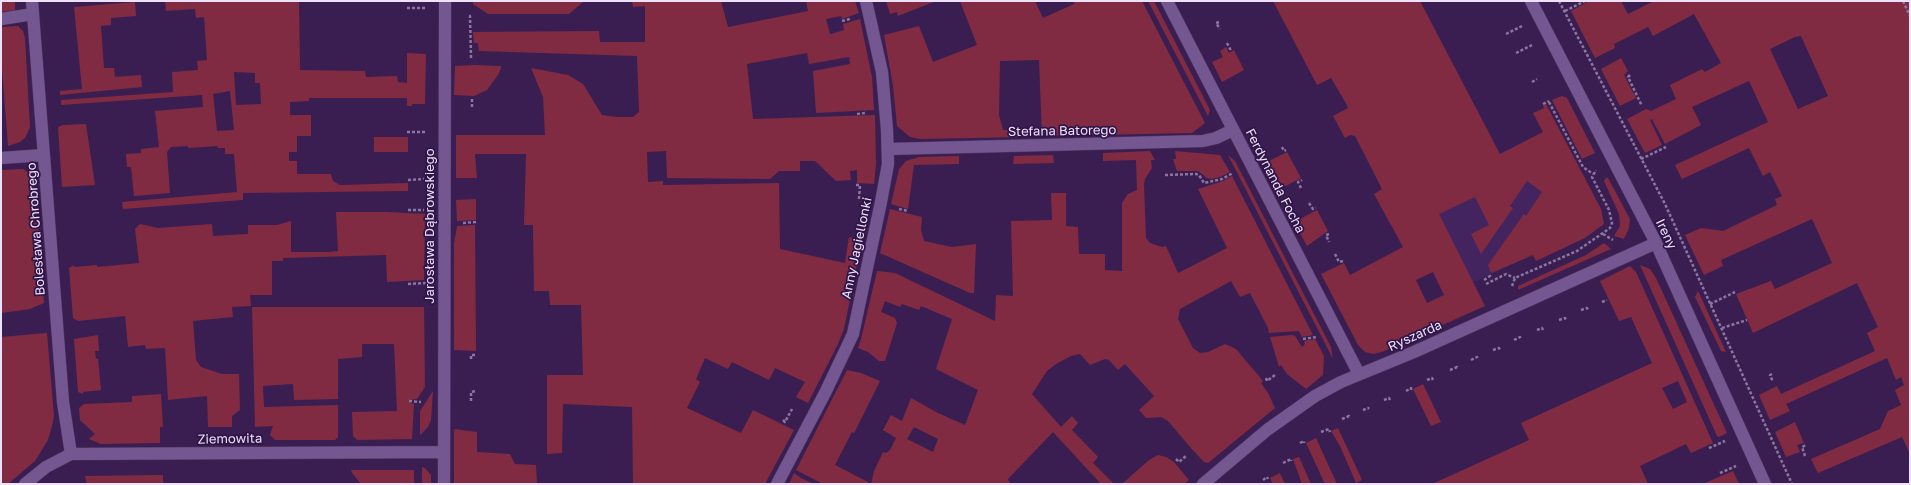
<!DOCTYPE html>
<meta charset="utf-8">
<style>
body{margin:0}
#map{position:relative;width:1911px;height:485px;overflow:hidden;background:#3a1e52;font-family:"Golos Text",sans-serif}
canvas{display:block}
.frame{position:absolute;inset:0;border:2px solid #ede1fb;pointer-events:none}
</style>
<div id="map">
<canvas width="1911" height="485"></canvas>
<div class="frame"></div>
</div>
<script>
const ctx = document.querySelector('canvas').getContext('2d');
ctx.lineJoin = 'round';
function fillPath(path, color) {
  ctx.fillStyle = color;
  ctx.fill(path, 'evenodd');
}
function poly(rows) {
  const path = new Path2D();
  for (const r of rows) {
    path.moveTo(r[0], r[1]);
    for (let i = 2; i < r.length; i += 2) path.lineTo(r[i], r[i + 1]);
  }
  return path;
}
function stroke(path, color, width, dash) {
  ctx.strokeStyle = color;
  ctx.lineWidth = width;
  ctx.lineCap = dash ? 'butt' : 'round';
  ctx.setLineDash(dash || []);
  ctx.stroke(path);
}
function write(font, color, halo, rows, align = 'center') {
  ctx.font = font + ' "Golos Text",sans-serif';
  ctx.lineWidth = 3.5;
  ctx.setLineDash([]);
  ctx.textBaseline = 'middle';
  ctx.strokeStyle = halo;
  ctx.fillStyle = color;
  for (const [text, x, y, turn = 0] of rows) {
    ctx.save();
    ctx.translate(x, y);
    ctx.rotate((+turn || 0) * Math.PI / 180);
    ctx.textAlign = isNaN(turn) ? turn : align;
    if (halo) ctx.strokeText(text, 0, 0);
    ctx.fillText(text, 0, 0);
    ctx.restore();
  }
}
const built = poly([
 [1561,141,1533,255,1445,295,1403,212]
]);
const green = poly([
 [1,1,15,1,15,10,1,12],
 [165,1,299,1,300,70,365,71,366,77,397,76,398,82,407,83,407,53,426,54,425,104,412,104,412,106,407,106,407,98,309,98,309,101,290,102,290,115,311,115,311,136,297,136,297,152,289,152,289,161,297,161,297,174,331,174,333,181,340,185,408,183,408,191,243,193,243,200,123,209,122,202,237,192,234,154,225,154,225,148,218,148,217,146,188,148,188,146,171,147,167,152,170,193,134,196,131,167,127,167,126,154,141,153,141,149,159,147,155,111,203,107,202,95,61,105,61,100,173,92,172,72,198,70,197,61,207,60,204,17,196,18,195,9,166,11],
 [234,72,255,73,255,83,260,83,261,104,236,105],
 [230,91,234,130,217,131,213,94],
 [473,1,584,1,569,14,488,14,473,4],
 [632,1,721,1,728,27,808,11,806,1,855,1,859,13,842,19,841,16,826,19,830,34,831,34,844,30,843,24,860,19,872,77,874,110,816,113,813,71,850,64,849,57,809,64,807,53,747,64,753,119,875,115,876,164,874,184,857,183,857,170,850,171,851,180,836,181,815,161,800,161,800,171,779,171,770,179,667,178,666,151,647,152,648,182,663,181,663,185,779,183,780,249,845,263,849,237,862,240,844,329,838,344,808,403,796,397,805,382,775,368,769,380,732,362,728,369,705,358,696,379,700,382,687,408,741,433,753,410,794,430,765,484,633,484,632,407,563,404,562,453,547,454,547,375,583,375,581,305,550,305,549,291,534,291,533,225,524,225,526,154,475,154,477,178,456,178,456,135,545,135,543,97,531,68,568,75,583,84,602,115,616,117,633,117,639,112,637,56,479,51,478,43,474,43,473,32,599,31,600,42,645,42,645,6,633,7],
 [886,1,936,1,898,16,897,12,890,14],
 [960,1,1035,1,1043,18,1074,4,1074,1,1142,1,1205,123,1192,133,1042,136,1039,60,1000,61,999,115,1003,130,1022,130,1022,137,920,139,910,137,897,126,893,86,884,35,919,26,933,62,977,45],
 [1148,1,1154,1,1210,110,1208,116],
 [1273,1,1420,1,1500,154,1543,132,1533,113,1544,108,1543,105,1546,104,1601,209,1604,224,1585,238,1536,261,1533,255,1491,273,1488,265,1524,214,1526,216,1542,192,1527,181,1510,206,1513,208,1481,254,1471,234,1489,225,1475,197,1439,214,1485,306,1382,352,1373,354,1365,352,1358,345,1321,274,1344,263,1350,275,1403,247,1374,194,1382,189,1355,136,1350,135,1345,138,1333,116,1348,108,1347,105,1331,78,1317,85],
 [1433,272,1444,295,1427,303,1416,280],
 [1589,1,1621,1,1628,14,1654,1,1910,1,1910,454,1902,437,1818,473,1811,459,1880,429,1888,411,1901,405,1895,390,1904,385,1901,377,1896,380,1887,358,1786,404,1790,411,1770,420,1759,395,1777,386,1781,394,1875,351,1867,333,1878,327,1857,283,1753,333,1736,294,1771,281,1775,289,1832,263,1812,219,1721,260,1723,266,1704,275,1685,235,1701,228,1723,231,1777,205,1775,199,1782,196,1770,172,1763,176,1749,148,1682,179,1675,165,1768,122,1749,81,1692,107,1701,125,1665,144,1652,119,1650,120,1662,145,1645,153,1627,119,1646,109,1651,111,1676,99,1670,85,1702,69,1705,72,1721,63,1694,14,1653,36,1648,27,1614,44,1615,48,1595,58,1571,11],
 [1801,36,1828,96,1798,109,1770,49,1795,37],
 [135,2,136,16,111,18,111,25,101,26,104,68,114,68,115,77,141,75,142,87,60,95,60,91,82,89,74,7],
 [18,26,23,31,25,38,30,127,25,138,20,142,8,146,1,56,1,27],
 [1226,47,1229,53,1234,50,1244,70,1222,82,1212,62,1223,57,1220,51],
 [1621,58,1628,71,1624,75,1636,98,1620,106,1601,69],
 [473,65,501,66,501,68,498,75,487,90,474,96,454,95,455,66],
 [1562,96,1567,98,1595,153,1582,159,1552,100],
 [86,124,95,185,62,187,58,127,63,125],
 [374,137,408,137,408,152,374,152],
 [1150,151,1155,160,1151,160,1152,168,1145,179,1144,185,1146,238,1150,243,1162,247,1166,246,1178,273,1227,248,1198,189,1223,181,1232,176,1313,335,1302,337,1299,331,1269,333,1268,328,1250,293,1240,297,1231,281,1180,309,1178,319,1193,348,1200,353,1208,352,1225,344,1236,349,1263,381,1261,383,1268,393,1275,408,1208,463,1204,462,1190,447,1168,421,1161,417,1146,418,1139,410,1154,396,1125,364,1118,370,1109,360,1105,359,1090,365,1080,354,1071,356,1056,364,1047,371,1032,394,1061,427,1072,416,1078,423,1072,430,1098,457,1093,463,1114,484,1101,484,1053,432,1008,479,1010,484,871,484,874,471,883,452,886,453,890,450,896,438,883,430,891,415,902,421,911,398,938,413,965,425,978,390,936,369,952,319,921,306,919,310,902,304,900,307,885,301,881,312,895,318,897,323,885,361,879,361,868,352,858,348,861,339,877,271,895,273,995,321,996,295,1013,296,1011,221,1052,220,1051,193,1066,193,1066,226,1078,227,1079,254,1105,254,1105,270,1122,271,1122,203,1128,194,1137,190,1136,160,1103,161,1103,153],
 [914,427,938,439,933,452,907,439],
 [1175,151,1220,155,1230,172,1220,177,1211,179,1207,178,1198,171,1177,171,1173,159,1176,159],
 [1287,152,1301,178,1278,190,1265,163],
 [1053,155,1054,163,1013,164,1014,156],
 [1228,155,1235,161,1331,347,1333,359],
 [959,156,959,164,914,165,908,209,891,204,899,169,906,161,919,157],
 [23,169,31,174,35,182,44,303,30,309,1,313,1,170],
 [1606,178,1608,178,1630,219,1629,228,1624,239,1614,236,1620,226,1619,214,1604,181],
 [476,199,476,220,457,221,456,200],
 [890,209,922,217,921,230,924,241,952,247,976,244,974,293,970,293,880,253],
 [1317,210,1328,231,1307,246,1294,222],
 [336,212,388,212,425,214,424,280,387,282,386,255,283,258,283,261,272,261,272,295,250,295,251,306,232,307,233,317,193,321,196,360,201,367,222,374,239,374,240,410,232,416,232,427,208,427,207,396,168,400,165,348,146,349,145,345,128,347,125,316,78,321,73,318,69,268,74,265,74,267,97,265,97,267,139,263,135,229,140,224,158,228,212,224,213,236,248,234,248,225,277,225,291,221,291,252,329,252,338,251],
 [475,225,476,351,454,350,454,244,457,226],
 [1604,243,1611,249,1518,290,1518,286,1586,255],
 [1640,265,1650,269,1656,278,1727,433,1719,437,1717,436],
 [1630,266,1636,272,1713,443,1691,453,1686,444,1640,466,1648,484,1432,484,1529,440,1521,423,1652,363,1631,317,1619,321,1600,281],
 [1678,381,1687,402,1673,409,1662,388],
 [1698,291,1726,352,1721,351,1695,297],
 [252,307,424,307,425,387,417,399,410,400,410,403,414,404,412,439,357,440,353,436,352,412,397,411,394,344,362,344,362,357,338,359,338,399,294,400,293,384,263,386,264,407,338,405,338,437,335,440,275,440,270,435,273,426,255,427],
 [47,333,54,416,52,426,48,440,35,461,8,484,1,484,1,337],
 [98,335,99,351,95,351,96,359,98,358,101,390,83,392,83,394,78,392,74,339],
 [1292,335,1295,336,1302,347,1305,344,1304,341,1315,339,1324,356,1323,375,1306,389,1287,374,1281,365,1279,367,1270,337],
 [847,370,861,373,880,381,854,433,852,432,835,465,868,482,868,484,823,484,796,470],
 [1423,384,1441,422,1431,426,1413,389],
 [433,391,431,420,428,427,420,435,420,411],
 [161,394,163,427,160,427,160,443,101,444,89,439,95,434,80,420,79,408,84,404,132,402,132,396],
 [1795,422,1804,443,1797,445,1800,452,1786,457,1775,432],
 [1338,428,1362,480,1356,483,1340,446,1331,431],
 [454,429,477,432,477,452,510,454,515,464,536,465,537,484,454,484],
 [1316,438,1337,484,1325,484,1306,443],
 [1158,455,1166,457,1174,462,1189,480,1184,484,1122,484,1149,460],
 [1299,457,1311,484,1302,484,1293,459],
 [422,467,425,468,431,475,431,484,422,484],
 [351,470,414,470,414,484,361,484,352,473],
 [1733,471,1739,484,1705,483,1721,476],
 [794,473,801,478,814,484,789,484],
 [1280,473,1285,484,1273,484,1270,478],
 [163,475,163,484,87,484,85,476]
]);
const path = poly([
 [1559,1,1665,204,1792,484],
 [1903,1,1910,16],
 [407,8,427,8],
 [1565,11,1585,1],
 [842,21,850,19],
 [1219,22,1216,23,1220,29],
 [1506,34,1522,26],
 [1227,43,1230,49,1233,48],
 [1516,53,1532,45],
 [471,58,470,16,473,16],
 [1630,75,1628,77,1642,106],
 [1532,82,1537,79],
 [1549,102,1583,167,1593,174],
 [1543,104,1549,101],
 [472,107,472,99,474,99],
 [857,114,865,113],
 [407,132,425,132],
 [1282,147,1284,151,1286,150],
 [1641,159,1666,147],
 [1165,175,1196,174,1199,175,1204,183,1222,179,1233,173],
 [408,180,424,179],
 [856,185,860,185,859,199],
 [1301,188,1298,182,1302,180],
 [1309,203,1313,209,1316,208],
 [899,209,908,211],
 [408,210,424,210],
 [463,223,476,222],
 [1329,234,1326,235,1329,242],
 [1603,234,1613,240],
 [1335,254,1339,262,1343,261],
 [1484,280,1490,276,1489,275],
 [408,284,426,283],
 [1486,284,1506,274,1515,278],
 [1512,286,1515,278,1577,251,1610,228,1612,223,1609,210,1592,177,1596,170],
 [1602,302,1607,300],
 [1710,304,1735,292],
 [1581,310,1587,308,1588,310],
 [1559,320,1565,318,1566,320],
 [1722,328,1747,320],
 [1537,330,1542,328,1543,330],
 [1303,339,1317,337],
 [1514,340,1520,337,1521,340],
 [1493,350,1499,348,1500,350],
 [471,359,471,355,476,355],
 [1471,360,1477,357,1478,360],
 [1450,370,1457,367,1458,369],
 [1772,374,1770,375,1773,382],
 [1266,378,1267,381,1275,375],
 [1427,380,1432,378,1433,380],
 [1406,391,1411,388,1411,390],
 [1384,400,1389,398,1390,400],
 [409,401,421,402],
 [471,401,471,392,476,391],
 [1363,410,1368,408,1369,409],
 [1342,419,1349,416,1350,418],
 [783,420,785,422,792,409],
 [1321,432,1329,429,1330,432],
 [1300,443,1304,441,1304,443],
 [1709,448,1725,441],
 [1805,456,1802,447,1806,445],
 [1176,459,1179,462,1186,456],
 [1283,463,1291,459,1291,461],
 [1720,473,1736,466],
 [1263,480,1267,477,1268,479]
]);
const lane = poly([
 [1,19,33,14]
]);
const street = poly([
 [32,1,63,402,71,454],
 [1167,1,1359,374],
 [1531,1,1656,243,1765,484],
 [888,149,1203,141,1216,138,1233,130],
 [1,158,44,155],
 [25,484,46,467,71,454,444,452],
 [444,484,445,1],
 [777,484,825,393,853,334,881,202,888,164,887,130,882,72,866,1],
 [1203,484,1267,430,1315,396,1341,382,1414,352,1656,243]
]);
const streetNames = [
 ["Stefana Batorego",1062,131,-1],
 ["Ferdynanda Focha",1275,181,63],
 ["Jarosława Dąbrowskiego",430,226,-90],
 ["Bolesława Chrobrego",36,229,-94],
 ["Ireny",1666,234,64],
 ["Anny Jagiellonki",857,248,-78],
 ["Ryszarda",1415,336,-24],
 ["Ziemowita",230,439,-1]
];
fillPath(built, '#44245f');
fillPath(green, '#812b43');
stroke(lane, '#523965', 13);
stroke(street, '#523965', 13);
stroke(path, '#8a769e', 2.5, [3, 2]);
stroke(lane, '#745790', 12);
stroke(street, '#745790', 12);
write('13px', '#ede1fb', '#301447', streetNames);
</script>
